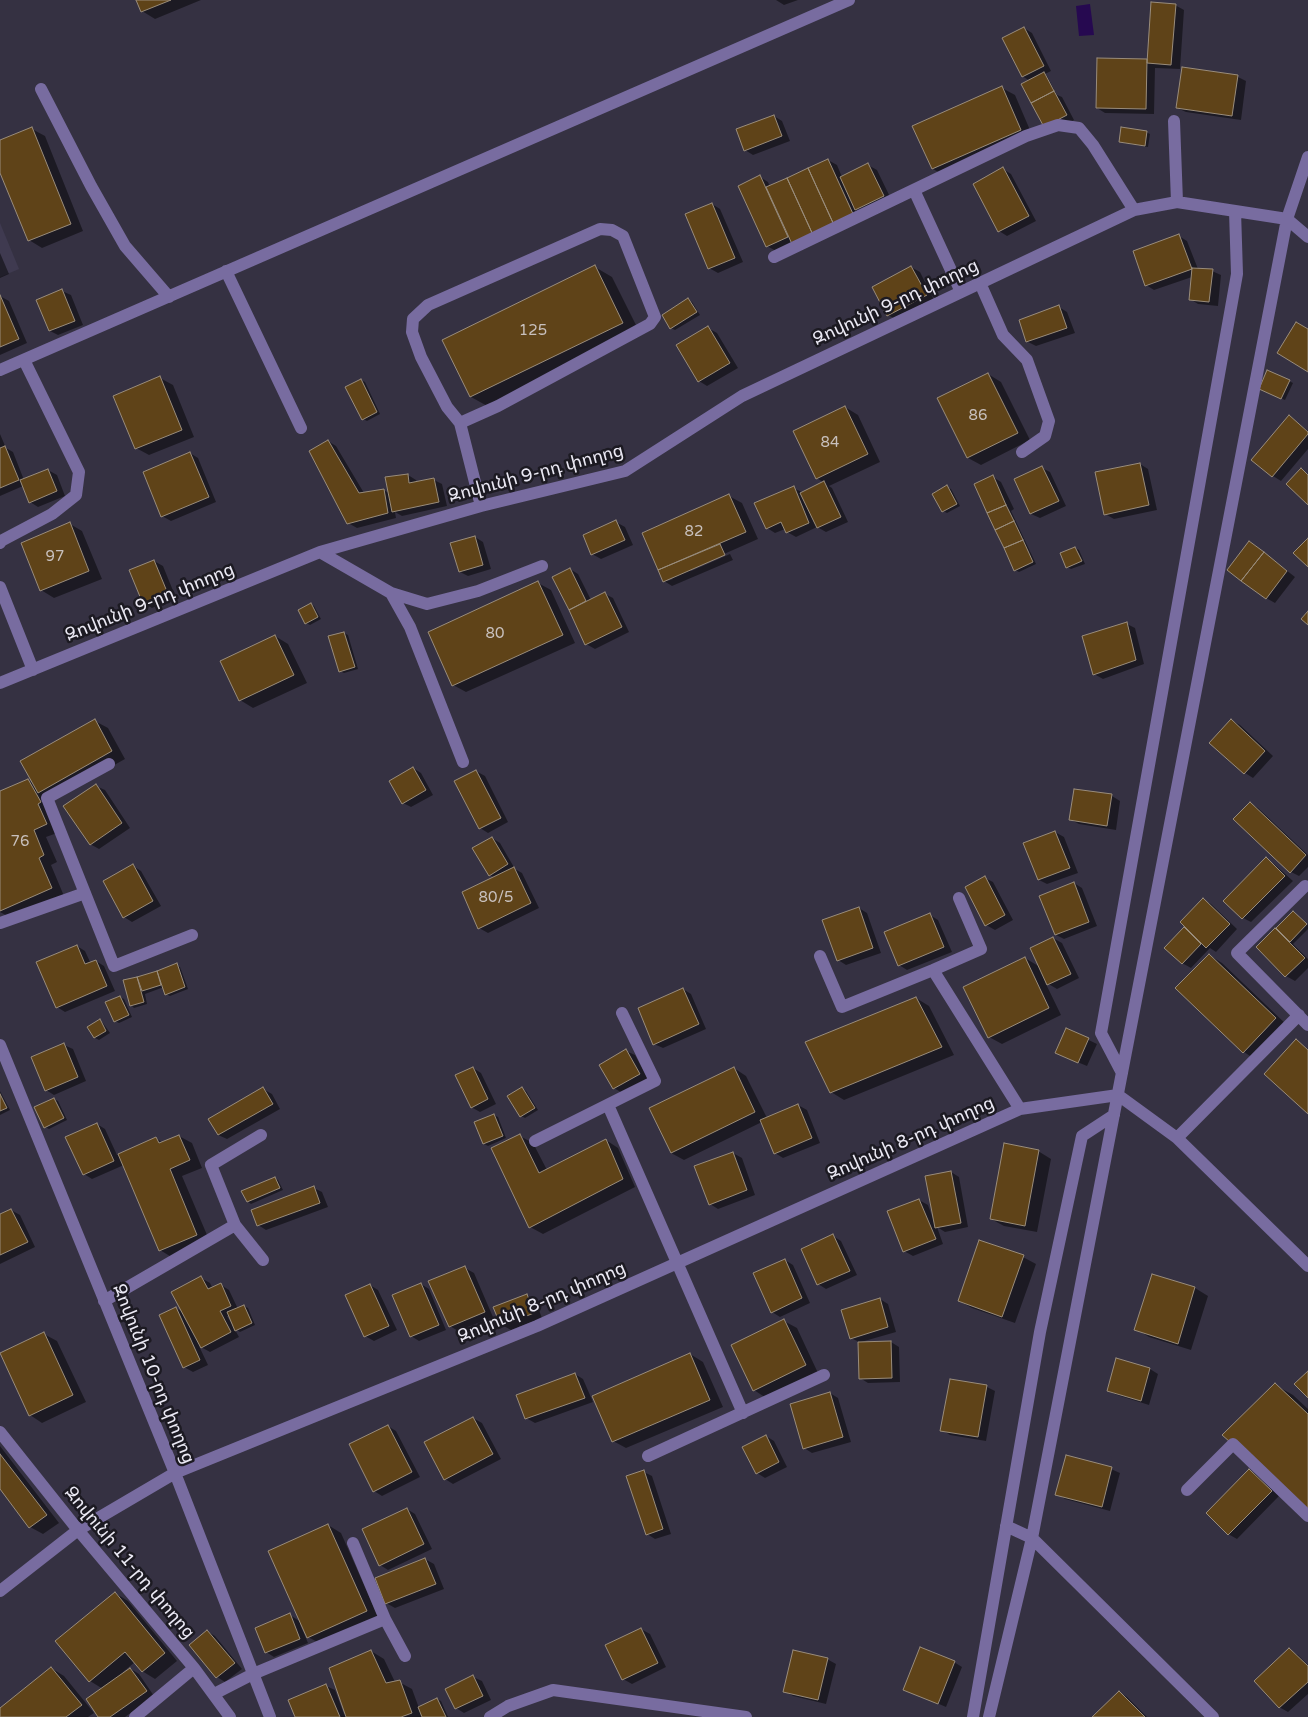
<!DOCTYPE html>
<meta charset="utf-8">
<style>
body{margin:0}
canvas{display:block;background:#353142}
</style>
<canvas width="1308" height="1717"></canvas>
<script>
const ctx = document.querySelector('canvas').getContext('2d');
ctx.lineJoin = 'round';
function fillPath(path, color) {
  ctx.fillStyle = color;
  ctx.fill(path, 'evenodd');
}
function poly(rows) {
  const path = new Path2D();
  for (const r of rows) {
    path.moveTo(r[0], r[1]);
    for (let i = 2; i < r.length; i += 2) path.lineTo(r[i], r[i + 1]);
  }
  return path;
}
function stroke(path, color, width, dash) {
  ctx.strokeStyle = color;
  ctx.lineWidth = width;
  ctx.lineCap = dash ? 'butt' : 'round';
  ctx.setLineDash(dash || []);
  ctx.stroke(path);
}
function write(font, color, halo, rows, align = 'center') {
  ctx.font = font + ' "Varela Round","Noto Sans Armenian",sans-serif';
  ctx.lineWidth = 5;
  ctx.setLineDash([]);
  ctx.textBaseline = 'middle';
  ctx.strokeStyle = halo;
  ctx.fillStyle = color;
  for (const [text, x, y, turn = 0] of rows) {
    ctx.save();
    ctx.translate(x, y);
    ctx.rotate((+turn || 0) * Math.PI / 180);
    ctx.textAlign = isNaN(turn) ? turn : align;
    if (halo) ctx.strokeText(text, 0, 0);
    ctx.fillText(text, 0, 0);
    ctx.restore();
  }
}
const built = poly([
 [0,223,19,269,0,277]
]);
const water = poly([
 [1090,4,1094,35,1079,36,1076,6]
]);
const shadow = poly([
 [137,0,201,0,155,19,142,11],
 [776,0,798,0,784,5],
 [1175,5,1184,10,1180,69,1155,68,1154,114,1105,113,1097,108,1098,60,1148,61],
 [1024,28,1032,33,1051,71,1045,74,1047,76,1057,95,1062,97,1074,120,1054,131,1030,81,1022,76],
 [1183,69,1238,77,1246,81,1241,120,1186,112,1177,108],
 [1002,88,1015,95,1033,137,945,176,933,169],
 [774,116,782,121,790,141,753,155,745,150],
 [32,129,45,136,83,231,42,248,29,240,0,170,0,142],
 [1146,132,1150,134,1148,147,1124,143,1120,141],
 [828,160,837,165,842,177,868,165,877,170,892,201,864,214,857,209,862,220,776,251,767,246,760,177,768,182,770,187],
 [1003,169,1011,174,1036,221,1007,236,999,231],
 [712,204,720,209,743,262,718,273,709,268],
 [1179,236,1187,241,1198,269,1212,271,1221,275,1218,306,1198,304,1190,299,1192,277,1154,290,1146,285],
 [0,253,9,274,0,278],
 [595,267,612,277,640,333,489,407,471,397,444,340],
 [911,267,920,272,934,300,897,320,888,315],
 [62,291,71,295,83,325,58,335,50,331],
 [0,296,9,301,27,343,0,355],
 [688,299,692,302,700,315,675,330,671,328],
 [1059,307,1067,312,1075,333,1036,346,1028,342,1020,320],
 [708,328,717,333,738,368,707,386,699,381],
 [988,374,1001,382,1030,440,981,465,968,458,939,399],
 [160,378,173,385,194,437,149,455,136,448],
 [361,380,365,382,380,414,367,421,363,419],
 [1289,381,1293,383,1285,400,1264,391],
 [845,407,858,415,880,462,829,486,832,488,848,522,826,532,817,527,796,537,787,532,785,529,775,533,767,528,793,488,802,492,824,483,817,478],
 [1289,417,1308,431,1308,449,1281,481,1273,476,1253,459],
 [0,434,6,448,13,452,24,480,48,470,57,475,65,496,38,507,30,502,23,486,0,496],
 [328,441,336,446,364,493,384,490,390,494,408,475,416,480,417,483,434,480,442,484,447,506,402,516,395,512,396,518,357,528,348,523],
 [190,453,198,458,216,502,171,521,162,516],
 [1140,464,1148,469,1157,510,1114,519,1105,514],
 [1042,468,1050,472,1066,506,1040,518,1031,514,1016,480],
 [993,477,1001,482,1014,509,1011,511,1036,564,1019,572,1015,570],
 [947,487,951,489,960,506,947,513,943,511],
 [729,496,742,503,758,539,690,569,691,571,730,554,733,560,672,586,664,581,643,534],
 [671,577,673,579,667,581,667,578],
 [616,522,625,527,633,545,601,559,592,554],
 [70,524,82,531,102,579,54,598,41,590,23,543],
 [475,537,483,542,491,569,468,576,460,572],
 [1075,548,1079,550,1085,564,1071,569,1067,567],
 [1272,559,1295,577,1275,603,1266,598],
 [154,561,163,566,176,598,152,608,144,603],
 [570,569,578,574,591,600,605,594,613,598,629,632,595,649,586,644,554,577],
 [538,583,551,590,575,643,466,692,453,685],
 [311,604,314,606,321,619,310,625,306,623],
 [1127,624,1135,628,1144,664,1103,679,1094,674],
 [344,633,348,635,358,669,344,673,340,671],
 [275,636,288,644,307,683,253,708,240,700,222,662],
 [1231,720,1240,725,1273,756,1253,778,1245,773],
 [95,721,108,728,125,759,52,800,60,832,46,837,57,862,51,865,64,896,11,918,0,912,0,792,28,780,34,784],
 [413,768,421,773,433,795,411,807,403,803],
 [476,771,485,776,508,822,488,833,480,828],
 [96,786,105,790,130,828,99,849,90,844],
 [1112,796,1120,801,1116,830,1079,824,1071,820],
 [1250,803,1258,808,1308,855,1308,867,1299,876,1291,872],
 [1055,832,1064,837,1078,873,1047,884,1039,880],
 [492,838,500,843,515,869,522,873,539,908,488,933,479,928,495,878,490,875],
 [1266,859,1274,864,1293,881,1251,922,1243,918],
 [133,866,141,871,161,906,132,922,124,917],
 [985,878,993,882,1013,920,995,930,986,925],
 [1074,883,1082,888,1097,926,1064,939,1056,935],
 [1203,900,1211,904,1237,929,1216,952,1210,948,1191,968,1182,963,1166,948,1186,927],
 [859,908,867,913,881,953,846,965,838,960],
 [1293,912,1308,925,1308,929,1293,944,1308,959,1308,968,1295,981,1286,976,1258,947,1276,930,1281,933],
 [930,915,938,920,952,952,907,970,899,965],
 [1053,938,1062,943,1079,978,1057,989,1045,982,1061,1015,1002,1044,989,1037,1025,958,1040,967],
 [77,946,85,951,91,964,96,961,104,966,115,991,65,1012,57,1007],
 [1209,955,1222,963,1288,1026,1256,1060,1244,1052],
 [176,965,180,967,188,989,170,996,166,994,164,987,145,994,147,1004,134,1008,131,1005,124,981],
 [683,989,691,994,706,1029,663,1048,654,1044],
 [120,997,124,999,132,1017,119,1023,115,1021],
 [916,998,929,1006,954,1055,844,1100,831,1092],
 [100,1021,103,1023,110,1033,99,1040,95,1038,89,1027],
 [1066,1029,1097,1044,1087,1066,1065,1057],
 [64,1045,73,1049,86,1081,54,1095,46,1090],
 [626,1051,635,1055,648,1079,622,1093,614,1088],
 [473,1068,481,1073,496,1104,480,1112,471,1107],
 [734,1068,746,1076,767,1118,798,1105,807,1110,820,1143,783,1158,775,1153,762,1122,684,1160,671,1153],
 [522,1088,526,1091,538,1110,525,1118,521,1116],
 [263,1089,272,1094,280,1109,227,1139,218,1135],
 [0,1091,10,1110,0,1115],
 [54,1099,58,1101,67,1120,49,1129,45,1127],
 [494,1115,498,1117,506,1138,488,1146,484,1144,476,1122],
 [97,1124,105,1129,117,1155,156,1138,163,1143,179,1136,192,1143,202,1168,182,1176,210,1242,173,1258,160,1250,124,1165,92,1179,84,1174],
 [520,1136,533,1143,547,1170,606,1140,618,1148,635,1187,543,1234,530,1227],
 [1038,1151,1051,1159,1037,1232,1004,1226,991,1219],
 [733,1153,742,1158,755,1195,718,1209,710,1204],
 [951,1172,959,1177,968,1227,945,1232,937,1227,943,1244,913,1256,904,1251,919,1200,928,1205,933,1219],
 [275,1178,278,1180,283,1190,251,1204,248,1202],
 [314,1188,322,1192,328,1207,266,1230,258,1225],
 [11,1210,20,1215,35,1247,0,1264,0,1215],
 [833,1236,841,1241,857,1275,826,1289,818,1284],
 [1023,1257,1036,1264,1015,1323,972,1308,959,1301],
 [785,1260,793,1265,810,1303,780,1317,772,1312],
 [465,1268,474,1273,493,1317,458,1331,450,1326],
 [1153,1275,1195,1288,1208,1296,1191,1350,1149,1337,1136,1329],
 [201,1278,210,1283,213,1289,221,1285,229,1290,238,1309,244,1306,248,1308,255,1325,240,1332,234,1328,239,1337,210,1352,199,1346,208,1365,193,1372,184,1367,176,1308,183,1312],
 [230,1315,234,1325,233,1326,227,1316],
 [421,1284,429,1289,446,1330,419,1341,411,1336],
 [370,1285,378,1290,397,1330,374,1341,365,1336],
 [527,1295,535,1300,542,1318,511,1330,502,1325],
 [880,1299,888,1304,896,1332,861,1342,891,1342,899,1347,900,1382,868,1383,860,1378,859,1342,851,1338],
 [784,1321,797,1328,818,1373,766,1398,754,1390],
 [44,1334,57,1341,86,1402,42,1423,30,1415],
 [690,1354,703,1362,723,1407,626,1448,613,1441],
 [1117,1360,1150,1369,1158,1374,1149,1405,1117,1395,1108,1391],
 [575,1374,583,1379,593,1402,535,1423,526,1418],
 [951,1380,987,1387,995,1391,986,1441,950,1435,942,1430],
 [1275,1385,1293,1395,1308,1409,1308,1508],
 [830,1393,838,1398,851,1442,812,1453,804,1448],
 [473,1418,482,1423,501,1459,453,1484,445,1479],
 [388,1426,396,1431,420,1477,382,1496,374,1491],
 [766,1436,774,1441,787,1467,765,1478,757,1473],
 [0,1446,59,1523,43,1534,30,1527,0,1487],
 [1111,1469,1120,1473,1110,1511,1065,1499,1057,1494],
 [1250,1471,1258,1475,1279,1496,1237,1539,1228,1534],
 [644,1472,652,1476,671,1534,655,1539,647,1534],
 [407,1509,415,1514,432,1549,388,1570,380,1565],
 [328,1525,341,1533,379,1619,321,1644,308,1637,302,1623,300,1624,308,1643,274,1657,266,1652,290,1615,301,1622],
 [425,1559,434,1564,444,1589,395,1608,386,1603],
 [115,1593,128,1601,177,1661,155,1679,142,1671,135,1662,123,1672,124,1674,131,1669,139,1674,154,1696,125,1717,100,1717,103,1689,90,1681,57,1641],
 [641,1629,650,1634,666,1667,632,1684,623,1679],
 [207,1631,215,1636,242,1669,225,1682,217,1677,190,1645],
 [1289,1650,1298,1655,1308,1665,1308,1694,1288,1712,1279,1707],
 [371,1651,384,1659,395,1682,399,1682,412,1689,419,1708,437,1699,441,1701,448,1717,296,1717,326,1686,335,1690,344,1714,346,1713],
 [827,1659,836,1664,826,1704,793,1696,784,1691],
 [954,1662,962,1667,946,1707,904,1689],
 [51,1668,64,1676,94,1713,88,1717,0,1717,0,1710],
 [473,1677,482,1681,491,1700,464,1713,456,1708],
 [1119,1692,1127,1697,1147,1717,1094,1717]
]);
const building = poly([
 [136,0,171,0,141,12,136,0],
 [1151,2,1176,4,1171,65,1147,63,1151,2],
 [1024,27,1044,66,1022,77,1002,38,1024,27],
 [1097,58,1147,59,1146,109,1096,108,1097,58],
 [1182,67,1238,75,1232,116,1176,108,1182,67],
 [1044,72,1054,91,1031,103,1021,84,1044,72],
 [1002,86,1021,130,932,169,912,126,1002,86],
 [1054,91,1067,115,1044,127,1031,103,1054,91],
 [774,115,782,136,744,151,736,129,774,115],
 [32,127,71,224,28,241,0,173,0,140,32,127],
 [1121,127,1147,131,1145,146,1119,142,1121,127],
 [828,159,854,216,834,225,808,168,828,159],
 [868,163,884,196,855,210,840,177,868,163],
 [1003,167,1029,216,998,232,973,184,1003,167],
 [808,168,834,225,813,235,787,178,808,168],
 [760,175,788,237,766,247,738,186,760,175],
 [787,178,813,235,792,244,766,187,787,178],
 [712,203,735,258,708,269,685,214,712,203],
 [1179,234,1192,269,1145,286,1133,251,1179,234],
 [595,265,623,323,470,397,442,340,595,265],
 [911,266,927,295,887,316,872,287,911,266],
 [1192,268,1213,269,1209,302,1189,300,1192,268],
 [62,289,75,321,49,331,36,300,62,289],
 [0,295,19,339,0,347,0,295],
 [688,298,697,312,670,329,662,315,688,298],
 [1059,305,1067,328,1026,342,1019,320,1059,305],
 [1296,322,1308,329,1308,372,1277,353,1296,322],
 [708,326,730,363,698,382,676,345,708,326],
 [1267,370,1290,380,1281,399,1259,389,1267,370],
 [988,373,1018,433,967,458,937,398,988,373],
 [160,376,182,430,135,449,113,396,160,376],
 [361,379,377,412,362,420,345,387,361,379],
 [845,406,868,454,816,479,793,431,845,406],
 [1289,415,1308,432,1308,434,1272,477,1251,460,1289,415],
 [328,440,359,493,384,489,388,513,347,524,309,451,328,440],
 [5,446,19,480,0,488,0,448,5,446],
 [190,452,209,497,161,517,143,472,190,452],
 [1140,463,1149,505,1104,515,1095,472,1140,463],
 [1042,466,1059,501,1030,514,1014,479,1042,466],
 [1301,468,1308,475,1308,505,1286,484,1301,468],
 [48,469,57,491,29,503,20,480,48,469],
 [408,474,409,483,434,478,439,502,392,512,385,477,408,474],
 [993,475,1006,505,987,513,974,484,993,475],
 [824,481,841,517,817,528,800,493,824,481],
 [947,485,957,504,942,512,932,494,947,485],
 [794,486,809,523,786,533,781,522,766,529,754,503,794,486],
 [729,494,746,532,658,570,642,533,729,494],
 [1006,505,1014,521,995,530,987,513,1006,505],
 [616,520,625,540,591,555,583,535,616,520],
 [1014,521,1023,540,1004,548,995,530,1014,521],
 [70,522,89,571,40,591,21,543,70,522],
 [475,536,483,565,459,572,450,543,475,536],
 [1308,538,1308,567,1293,553,1308,538],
 [1023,540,1033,562,1014,571,1004,548,1023,540],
 [1249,541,1264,552,1241,581,1227,570,1249,541],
 [720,544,725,555,663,582,658,570,720,544],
 [1075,547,1082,561,1066,568,1060,553,1075,547],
 [1264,552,1287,571,1266,599,1241,581,1264,552],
 [154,560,168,594,143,604,129,570,154,560],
 [570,568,586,601,569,610,552,577,570,568],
 [538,581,563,635,452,686,428,632,538,581],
 [605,592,622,627,585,645,569,610,605,592],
 [311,603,318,617,305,624,298,610,311,603],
 [1308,611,1308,625,1301,619,1308,611],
 [1127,622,1136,660,1093,675,1082,636,1127,622],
 [344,632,355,667,339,672,328,636,344,632],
 [275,635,294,675,239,701,220,661,275,635],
 [95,719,112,751,38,793,20,761,95,719],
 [1231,719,1265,751,1244,774,1209,743,1231,719],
 [413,767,426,790,402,804,389,781,413,767],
 [476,770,501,818,479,829,454,781,476,770],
 [28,779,41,802,38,804,47,824,34,830,44,855,39,858,52,888,0,911,0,791,28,779],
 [96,784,122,823,90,845,63,806,96,784],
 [1074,789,1112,794,1107,826,1069,820,1074,789],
 [1250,802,1306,855,1290,873,1233,819,1250,802],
 [1055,831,1070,868,1038,880,1023,843,1055,831],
 [492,837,508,864,489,876,472,848,492,837],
 [1266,857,1285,876,1242,919,1223,901,1266,857],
 [133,864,153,901,123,918,103,881,133,864],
 [514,867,531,903,478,929,462,892,514,867],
 [985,876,1005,915,985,926,965,887,985,876],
 [1074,882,1089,922,1055,935,1039,896,1074,882],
 [1203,898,1230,924,1206,948,1180,922,1203,898],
 [859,907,873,948,837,961,822,920,859,907],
 [1293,911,1307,924,1290,942,1276,928,1293,911],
 [930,913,944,947,898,966,884,932,930,913],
 [1184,927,1201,944,1182,964,1164,948,1184,927],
 [1275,928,1305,958,1285,977,1256,947,1275,928],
 [1053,937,1071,974,1047,985,1030,948,1053,937],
 [77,945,85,964,96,960,107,986,56,1008,36,962,77,945],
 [1209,954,1276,1018,1243,1053,1175,988,1209,954],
 [1025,957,1049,1008,988,1038,963,987,1025,957],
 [177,963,185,987,165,995,157,971,177,963],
 [157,971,161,985,142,991,137,977,157,971],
 [137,977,144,1002,130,1006,123,980,137,977],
 [683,988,699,1024,653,1045,638,1008,683,988],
 [120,996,129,1015,114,1022,105,1002,120,996],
 [916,997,942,1047,830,1093,805,1042,916,997],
 [100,1019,106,1031,94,1038,87,1027,100,1019],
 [1066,1028,1089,1038,1078,1063,1055,1053,1066,1028],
 [1296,1039,1308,1050,1308,1114,1264,1074,1296,1039],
 [64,1043,78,1077,45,1091,31,1057,64,1043],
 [626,1049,640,1074,613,1089,599,1065,626,1049],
 [473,1067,488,1099,471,1108,455,1075,473,1067],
 [734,1067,755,1112,671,1153,649,1108,734,1067],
 [263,1087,273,1104,218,1135,208,1119,263,1087],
 [522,1087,535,1108,520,1117,507,1096,522,1087],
 [0,1094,7,1108,0,1111,0,1094],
 [54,1098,64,1118,44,1128,34,1107,54,1098],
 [798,1104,812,1138,774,1154,760,1120,798,1104],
 [494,1114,503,1136,483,1144,474,1122,494,1114],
 [97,1123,114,1161,83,1175,65,1137,97,1123],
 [520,1134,539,1173,606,1139,623,1179,529,1228,491,1148,520,1134],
 [179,1135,190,1160,170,1169,197,1235,159,1251,118,1154,156,1137,159,1143,179,1135],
 [1004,1143,1039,1150,1025,1226,990,1219,1004,1143],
 [733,1152,747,1190,709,1205,694,1166,733,1152],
 [951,1171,961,1223,935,1228,925,1176,951,1171],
 [275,1177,280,1188,247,1202,241,1191,275,1177],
 [314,1186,320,1203,257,1226,251,1210,314,1186],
 [919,1199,936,1239,903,1252,887,1211,919,1199],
 [11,1209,28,1242,0,1255,0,1214,11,1209],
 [833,1234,850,1271,817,1285,801,1249,833,1234],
 [979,1240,1024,1255,1002,1317,958,1301,979,1240],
 [785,1259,802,1298,771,1313,753,1273,785,1259],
 [465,1266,485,1312,449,1327,428,1281,465,1266],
 [1152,1274,1195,1287,1178,1344,1134,1330,1152,1274],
 [201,1276,208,1289,221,1283,231,1306,220,1311,231,1332,201,1348,171,1292,201,1276],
 [421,1283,439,1325,410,1337,392,1295,421,1283],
 [370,1284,389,1326,364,1337,345,1295,370,1284],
 [527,1294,534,1313,501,1326,493,1307,527,1294],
 [880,1298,888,1327,850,1339,841,1310,880,1298],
 [244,1305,252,1323,235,1331,227,1312,244,1305],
 [176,1307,200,1360,183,1368,159,1315,176,1307],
 [784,1319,806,1365,753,1391,731,1345,784,1319],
 [44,1332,73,1395,29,1416,0,1353,44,1332],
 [891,1341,892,1378,859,1379,858,1342,891,1341],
 [690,1353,710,1400,612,1442,592,1396,690,1353],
 [1116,1358,1150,1368,1141,1401,1107,1391,1116,1358],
 [1308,1371,1308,1398,1294,1384,1308,1371],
 [575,1373,585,1398,525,1419,516,1395,575,1373],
 [950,1379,987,1385,978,1437,940,1431,950,1379],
 [1275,1383,1308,1414,1308,1510,1222,1435,1275,1383],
 [830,1392,843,1437,803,1449,790,1404,830,1392],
 [473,1417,493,1454,444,1480,424,1442,473,1417],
 [388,1425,412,1472,373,1492,349,1444,388,1425],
 [766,1435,779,1462,756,1474,742,1447,766,1435],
 [0,1454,47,1515,29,1528,0,1489,0,1454],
 [1066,1455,1112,1467,1102,1507,1055,1495,1066,1455],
 [1249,1469,1272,1491,1228,1535,1206,1513,1249,1469],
 [644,1470,663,1529,646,1535,626,1476,644,1470],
 [407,1508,424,1544,379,1566,362,1529,407,1508],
 [328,1524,367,1611,307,1638,268,1551,328,1524],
 [425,1558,436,1584,385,1604,375,1578,425,1558],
 [115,1592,165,1653,142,1672,125,1652,89,1682,55,1641,115,1592],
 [290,1613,300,1639,265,1653,255,1628,290,1613],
 [641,1628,658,1663,622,1680,605,1645,641,1628],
 [207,1630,235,1663,216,1678,189,1645,207,1630],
 [920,1647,955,1661,938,1704,903,1690,920,1647],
 [1289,1648,1308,1666,1308,1682,1279,1708,1254,1681,1289,1648],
 [371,1650,386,1683,400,1680,412,1713,401,1717,346,1717,329,1668,371,1650],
 [793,1650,828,1658,818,1700,783,1692,793,1650],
 [51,1667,82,1705,66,1717,0,1717,0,1708,51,1667],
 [130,1668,147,1691,110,1717,98,1717,86,1699,130,1668],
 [473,1675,483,1696,455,1709,445,1689,473,1675],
 [326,1684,340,1717,295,1717,288,1700,326,1684],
 [1119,1691,1145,1717,1092,1717,1119,1691],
 [437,1698,446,1717,422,1717,418,1707,437,1698]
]);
const minor = poly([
 [41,89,91,186,125,246,169,297],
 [1174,121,1177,202],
 [914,190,961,292],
 [774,257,1026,136,1058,125,1079,128,1093,145,1134,210],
 [226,271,301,428],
 [980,283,1003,335,1027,360,1049,421,1045,436,1022,452],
 [0,370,849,0],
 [460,423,498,406,650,324,655,317,623,236,612,230,600,229,428,305,413,319,412,332,421,357,447,407,460,423,481,506],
 [0,543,1,541,52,514,76,495,79,472,24,360],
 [320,552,391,593,410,627,463,762],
 [0,587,33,670],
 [391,593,427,604,478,591,542,566],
 [0,683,320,552,481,506,625,471,742,396,1134,210,1177,202,1287,219,1308,237],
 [109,764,47,798,114,966,192,935],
 [1305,886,1237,953,1308,1025],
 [0,923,85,893],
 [820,956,842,1007,933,970,981,949,959,898],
 [933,970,1020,1109],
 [0,1045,175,1473,270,1717],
 [1122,1073,1101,1033,1237,274,1235,211],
 [608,1105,743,1413],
 [261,1135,211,1165,235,1225,263,1260],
 [1177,1138,1299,1015],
 [535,1141,655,1081,622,1013],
 [104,1301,235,1225],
 [0,1432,78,1530,194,1668,230,1717],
 [648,1456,824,1375],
 [1187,1490,1233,1444,1308,1516],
 [1006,1526,1032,1538,1213,1717],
 [353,1543,385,1619,405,1656],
 [0,1591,78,1530,175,1473,537,1326,1020,1109,1118,1095,1177,1138,1308,1266],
 [214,1694,253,1674,385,1619],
 [135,1717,194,1668],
 [490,1717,508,1706,553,1690,746,1717],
 [973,1717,1040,1332,1082,1136,1114,1115],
 [989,1717,1032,1538,1287,219,1308,157]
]);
const numberNames = [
 ["125",533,331],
 ["86",978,416],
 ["84",830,443],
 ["82",694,532],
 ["97",55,557],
 ["80",495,634],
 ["76",20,842],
 ["80/5",496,898]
];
const streetNames = [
 ["Զովունի 9-րդ փողոց",896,303,-25],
 ["Զովունի 9-րդ փողոց",536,474,-15],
 ["Զովունի 9-րդ փողոց",150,603,-22],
 ["Զովունի 8-րդ փողոց",911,1139,-24],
 ["Զովունի 8-րդ փողոց",542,1303,-23],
 ["Զովունի 10-րդ փողոց",153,1374,68],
 ["Զովունի 11-րդ փողոց",129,1563,50]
];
fillPath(built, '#3f3a50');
fillPath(water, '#260950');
fillPath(shadow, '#0007');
fillPath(building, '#5f4318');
stroke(building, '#998c7b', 1);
stroke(minor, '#786ca0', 12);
write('15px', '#c8c0bd', null, numberNames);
write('18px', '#ebe9f4', '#1c1a22', streetNames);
</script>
